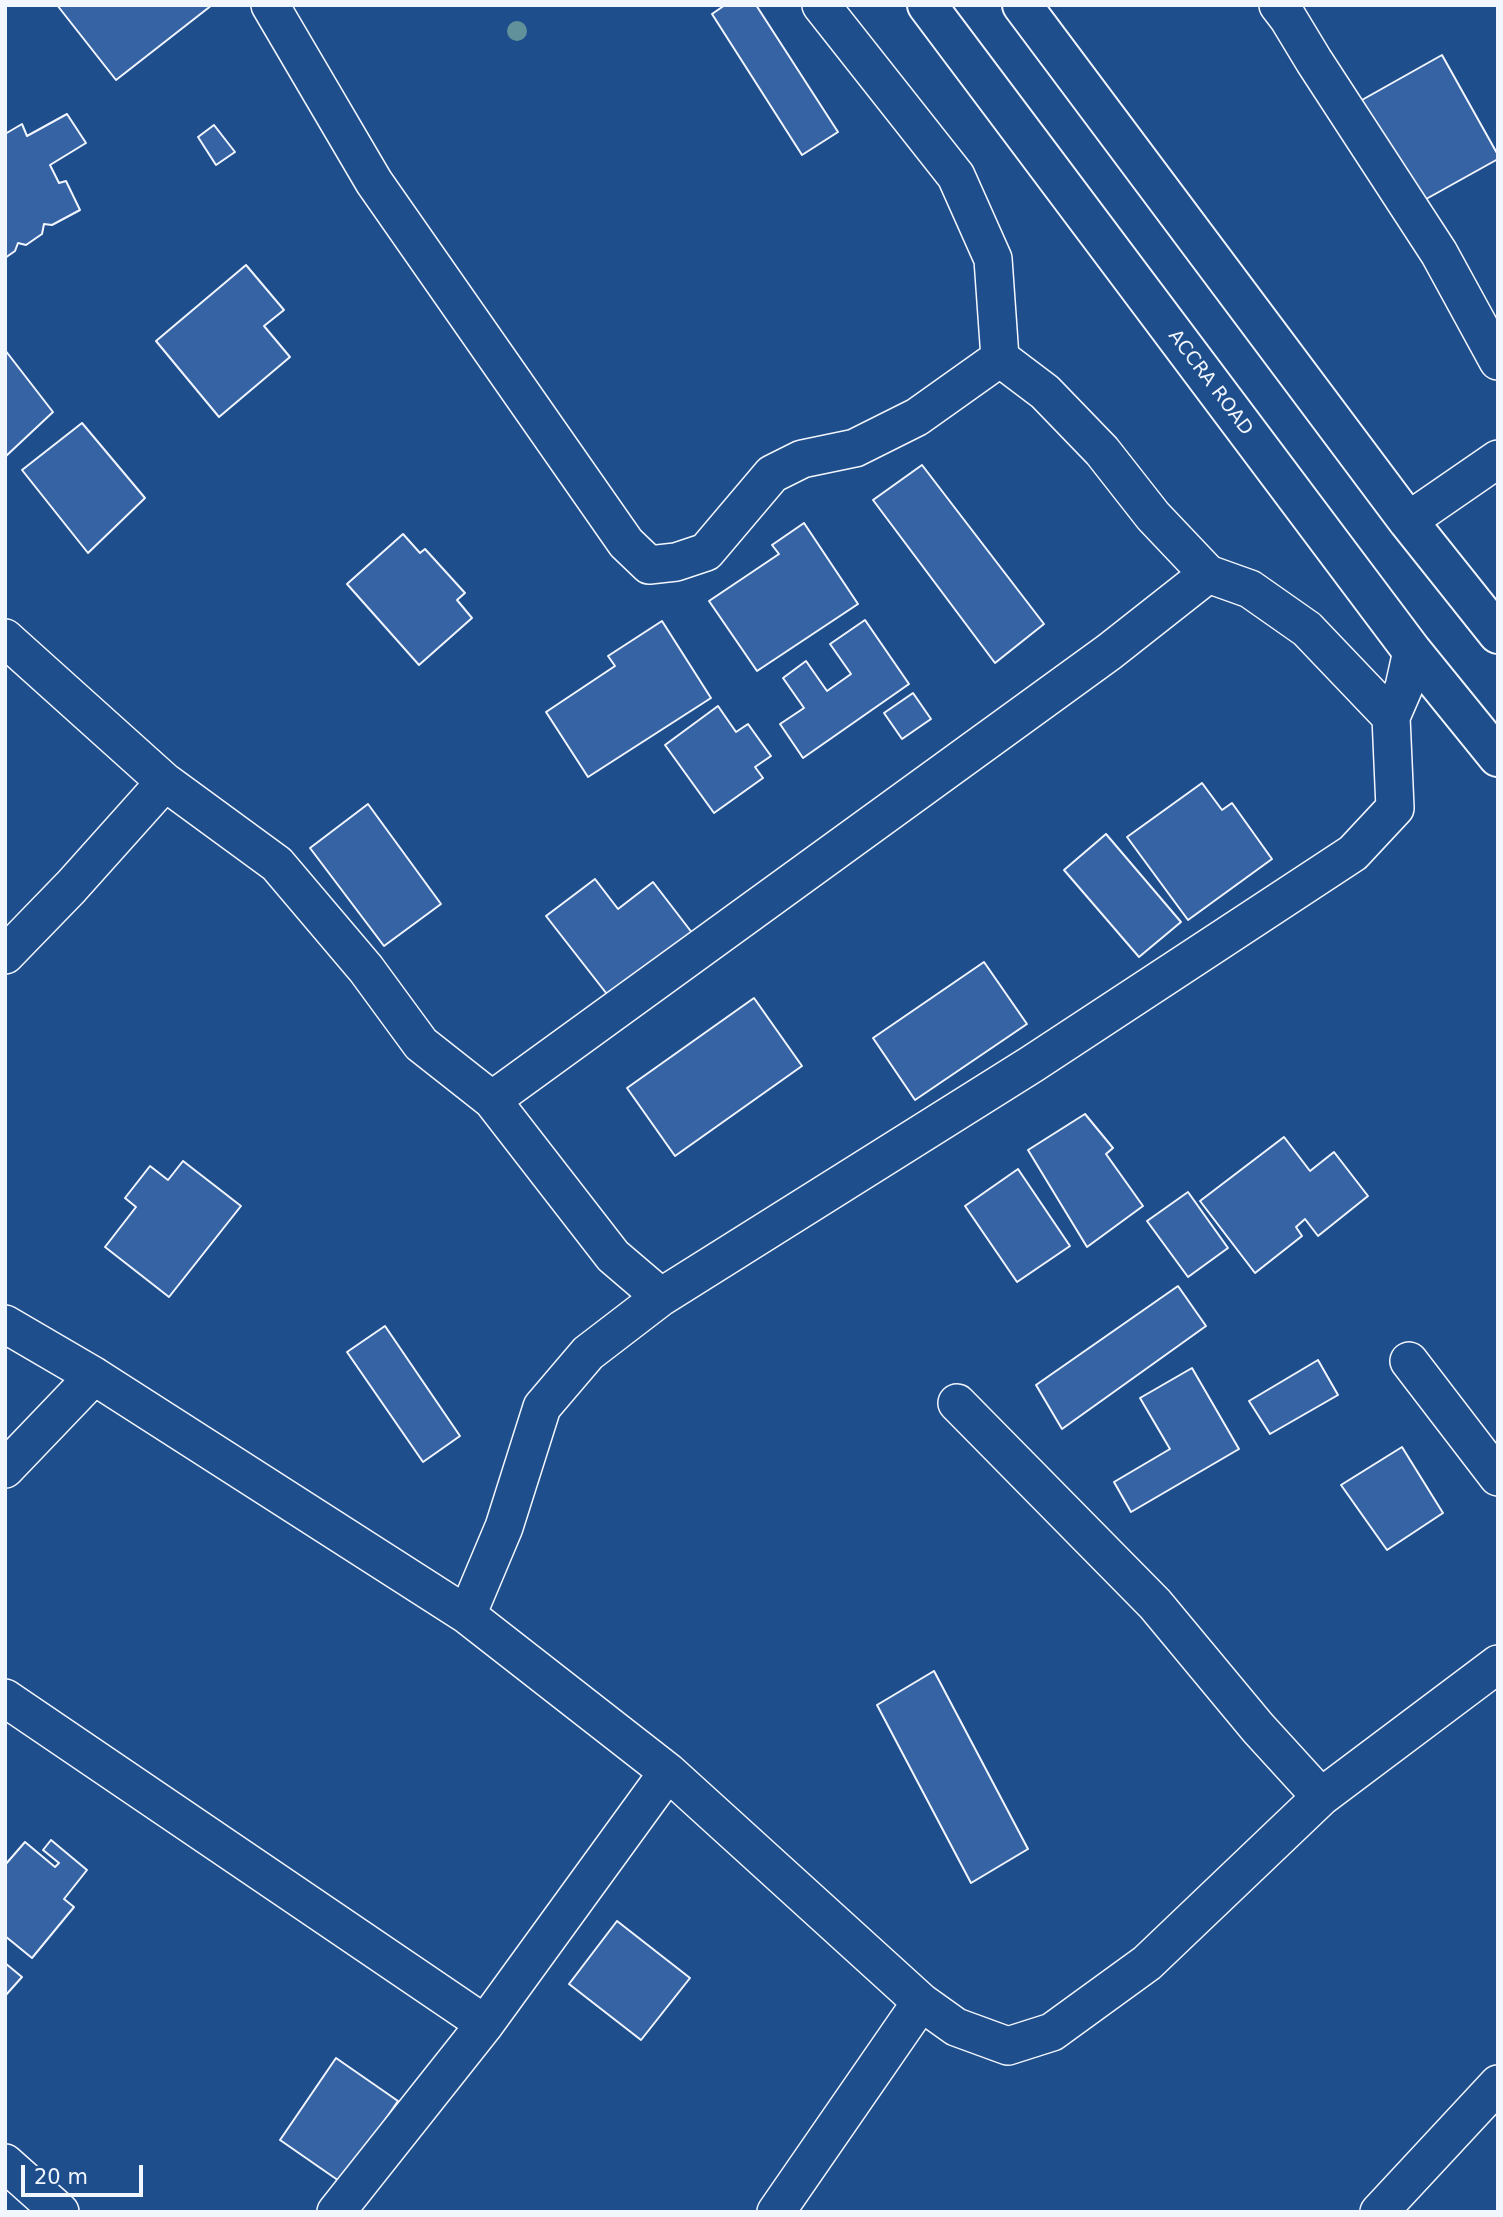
<!DOCTYPE html>
<style>
body{margin:0}
#map{position:relative;width:1503px;height:2217px;overflow:hidden;background:#1f4e8c;font-family:"DejaVu Sans",sans-serif}
canvas{display:block}
.frame{position:absolute;inset:0;border:7px solid #f2f6ff;pointer-events:none}
.scale{position:absolute;left:21px;top:2165px;width:122px;height:32px;box-sizing:border-box;border:4px solid #f2f6ff;border-top:0;padding-left:9px;font-size:21px;line-height:24px;white-space:nowrap;color:#f2f6ff;-webkit-text-stroke:5px #1f4e8c;paint-order:stroke}
</style>
<div id="map">
<canvas width="1503" height="2217"></canvas>
<div class="frame"></div>
<div class="scale">20 m</div>
</div>
<script>
const ctx = document.querySelector('canvas').getContext('2d');
ctx.lineJoin = 'round';
function fillPath(path, color) {
  ctx.fillStyle = color;
  ctx.fill(path, 'evenodd');
}
function poly(rows) {
  const path = new Path2D();
  for (const r of rows) {
    path.moveTo(r[0], r[1]);
    for (let i = 2; i < r.length; i += 2) path.lineTo(r[i], r[i + 1]);
  }
  return path;
}
function stroke(path, color, width, dash) {
  ctx.strokeStyle = color;
  ctx.lineWidth = width;
  ctx.lineCap = dash ? 'butt' : 'round';
  ctx.setLineDash(dash || []);
  ctx.stroke(path);
}
function write(font, color, halo, rows, align = 'center') {
  ctx.font = font + ' "DejaVu Sans",sans-serif';
  ctx.lineWidth = 5;
  ctx.setLineDash([]);
  ctx.textBaseline = 'middle';
  ctx.strokeStyle = halo;
  ctx.fillStyle = color;
  for (const [text, x, y, turn = 0] of rows) {
    ctx.save();
    ctx.translate(x, y);
    ctx.rotate((+turn || 0) * Math.PI / 180);
    ctx.textAlign = isNaN(turn) ? turn : align;
    if (halo) ctx.strokeText(text, 0, 0);
    ctx.fillText(text, 0, 0);
    ctx.restore();
  }
}
const building = poly([
 [57,5,212,5,116,80,57,5],
 [725,5,756,5,838,132,802,155,712,14,725,5],
 [1442,55,1498,155,1498,159,1410,208,1353,105,1442,55],
 [67,114,86,143,50,165,59,183,66,181,80,210,52,225,44,224,42,234,26,245,18,243,15,251,5,258,5,134,22,124,27,136,67,114],
 [214,125,235,152,216,165,198,137,214,125],
 [246,265,284,310,264,326,290,357,219,417,156,341,246,265],
 [5,350,53,412,5,457,5,350],
 [82,423,145,498,88,553,22,470,82,423],
 [922,465,1044,624,995,663,873,500,922,465],
 [804,523,858,604,757,671,709,601,779,554,772,545,804,523],
 [403,534,420,553,425,549,465,593,457,600,472,618,419,665,347,584,403,534],
 [865,620,909,684,803,758,780,724,804,708,783,678,806,661,827,691,851,674,830,644,865,620],
 [662,621,711,698,588,777,546,712,615,666,608,656,662,621],
 [913,693,931,719,902,739,884,713,913,693],
 [718,706,736,732,748,724,771,756,755,767,763,778,714,813,665,745,718,706],
 [1202,783,1222,810,1232,803,1272,859,1188,920,1127,837,1202,783],
 [368,804,441,904,384,946,310,848,368,804],
 [1106,834,1181,922,1139,957,1064,870,1106,834],
 [595,879,618,909,653,882,693,934,610,998,546,916,595,879],
 [984,962,1027,1024,915,1100,873,1038,984,962],
 [754,998,802,1066,675,1156,627,1088,754,998],
 [1085,1114,1113,1148,1106,1154,1143,1206,1087,1247,1028,1150,1085,1114],
 [1284,1137,1310,1171,1334,1152,1368,1196,1318,1236,1305,1219,1296,1227,1302,1236,1255,1273,1200,1201,1284,1137],
 [183,1161,241,1206,169,1297,105,1247,136,1207,125,1198,150,1166,168,1180,183,1161],
 [1018,1169,1070,1246,1017,1282,965,1206,1018,1169],
 [1188,1192,1228,1248,1188,1277,1147,1221,1188,1192],
 [1178,1286,1206,1326,1062,1429,1036,1385,1178,1286],
 [385,1326,460,1436,423,1462,347,1352,385,1326],
 [1318,1360,1338,1395,1270,1434,1249,1401,1318,1360],
 [1192,1368,1239,1449,1131,1512,1114,1482,1170,1449,1140,1398,1192,1368],
 [1402,1447,1443,1513,1387,1550,1341,1485,1402,1447],
 [934,1671,1028,1849,971,1883,877,1705,934,1671],
 [51,1840,87,1870,64,1899,74,1907,32,1958,5,1936,5,1865,25,1842,55,1867,59,1863,43,1850,51,1840],
 [617,1921,690,1978,641,2040,569,1984,617,1921],
 [5,1963,22,1977,5,1996,5,1963],
 [336,2058,398,2101,342,2183,280,2140,336,2058]
]);
const minor = poly([
 [270,5,374,182,626,543,649,565,676,562,706,552,772,474,802,459,855,448,917,417,1000,358],
 [821,5,956,176,993,259,1000,358,1045,392,1102,451,1153,516,1208,574,1250,589,1307,629,1391,717],
 [1278,5,1288,18,1314,61,1439,253,1498,361],
 [1408,521,1498,459],
 [5,638,165,782,277,864,366,969,421,1044,492,1100,613,1256,661,1297],
 [5,955,71,887,165,782],
 [492,1100,1109,652,1208,574],
 [5,1324,94,1376,467,1615,668,1772,921,2002,956,2027,1008,2046,1052,2032,1147,1963,1321,1797,1498,1664],
 [1409,1361,1498,1477],
 [957,1403,1155,1604,1258,1728,1321,1797],
 [5,1469,94,1376],
 [467,1615,504,1527,542,1407,588,1353,661,1297,1032,1064,1353,853,1395,808,1391,717,1404,687,1412,651],
 [5,1698,485,2024],
 [5,2163,60,2212],
 [336,2212,485,2024,668,1772],
 [776,2212,921,2002],
 [1379,2212,1498,2084]
]);
const trunk = poly([
 [927,5,1412,651,1498,757],
 [1022,5,1408,521,1498,634]
]);
const trees = [
 [517,31]
];
const streetNames = [
 ["ACCRA ROAD",1210,383,53]
];
fillPath(building, '#3563a3');
stroke(building, '#f2f6ff', 2);
stroke(minor, '#f2f6ff', 40);
stroke(trunk, '#f2f6ff', 42);
stroke(minor, '#1f4e8c', 37);
stroke(trunk, '#1f4e8c', 38);
ctx.fillStyle = '#61919a';
for (const [x, y] of trees) {
  ctx.beginPath();
  ctx.arc(x, y, 10, 0, 2 * Math.PI);
  ctx.fill();
}
write('19px', '#f2f6ff', '#1f4e8c', streetNames);
</script>
